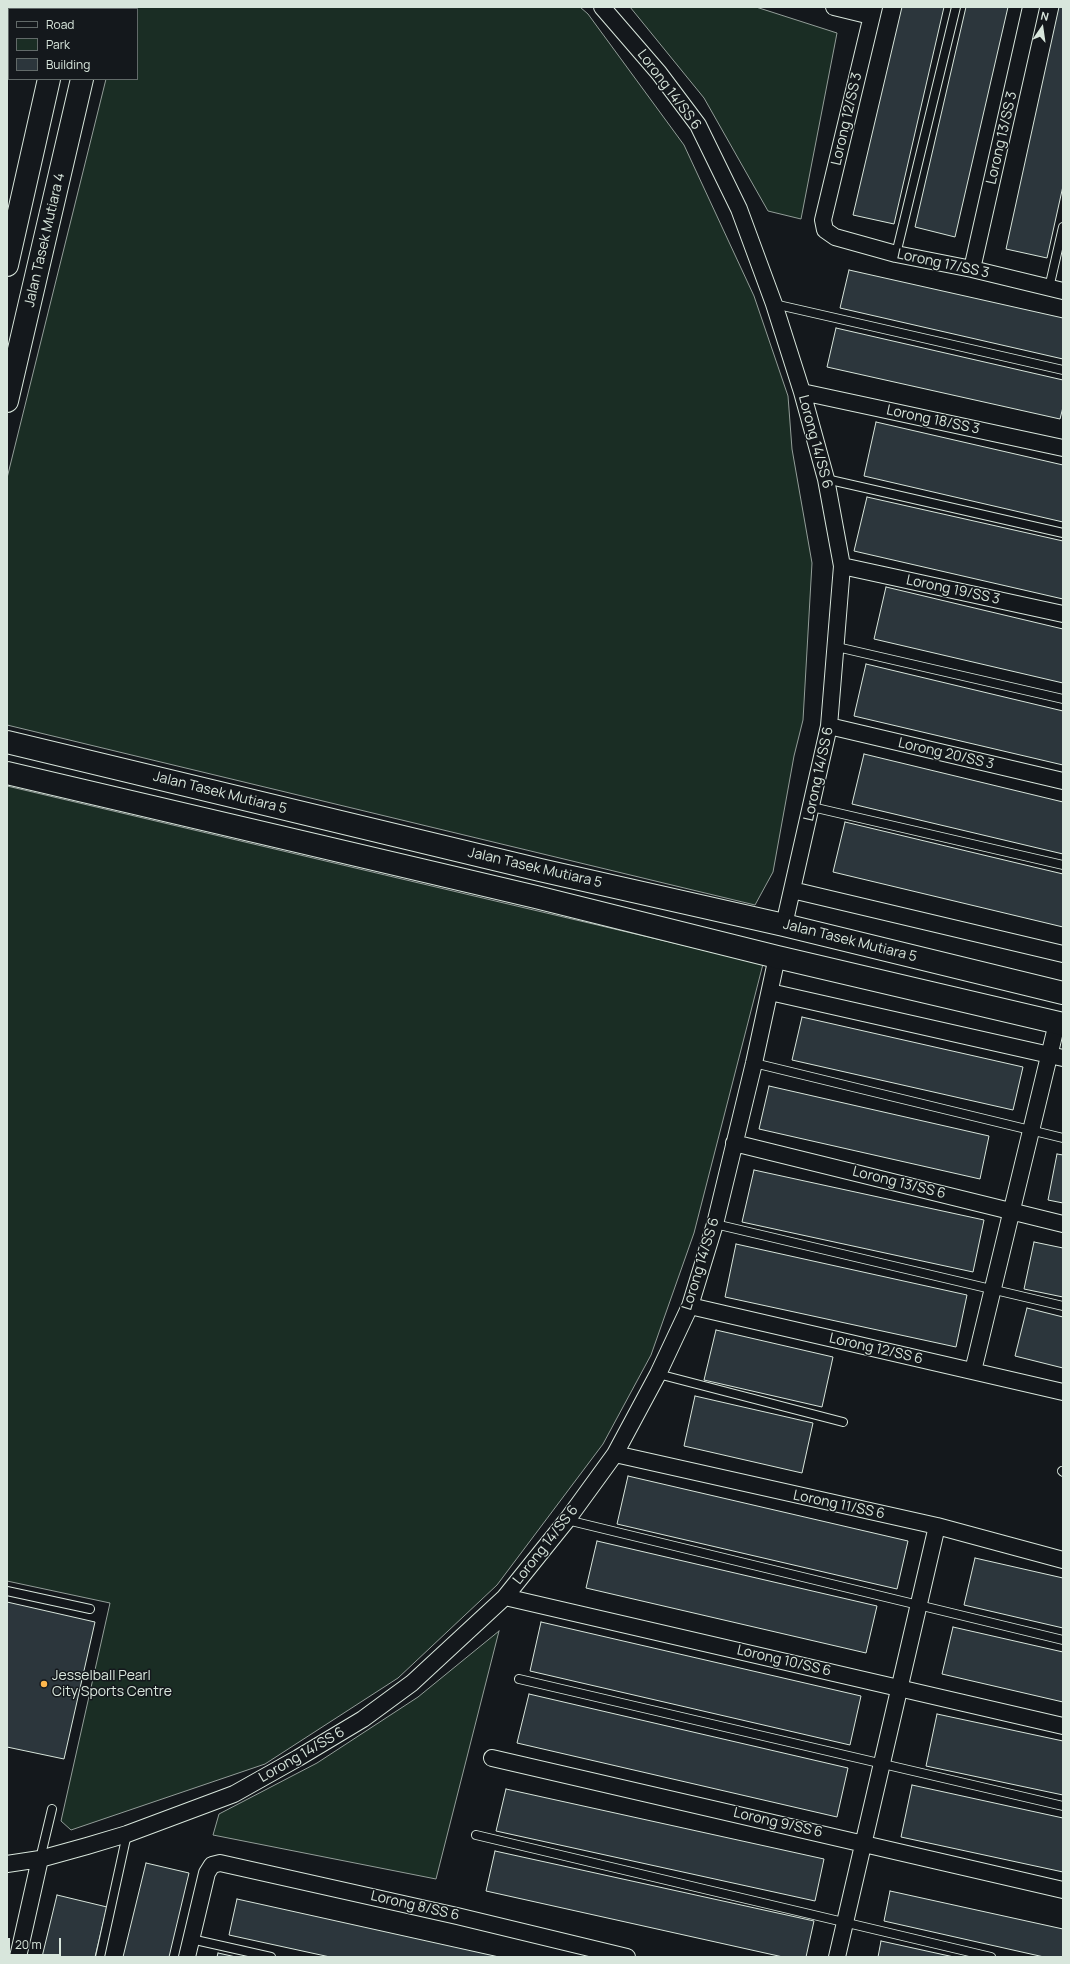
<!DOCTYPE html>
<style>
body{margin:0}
#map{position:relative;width:1070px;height:1964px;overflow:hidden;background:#14181c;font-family:Manrope,sans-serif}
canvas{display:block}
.frame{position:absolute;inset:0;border:8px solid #d8e6dc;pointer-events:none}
.legend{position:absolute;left:8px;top:8px;width:130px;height:72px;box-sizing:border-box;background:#14181c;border:1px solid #626a69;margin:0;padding:5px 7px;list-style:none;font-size:12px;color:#d8e6dc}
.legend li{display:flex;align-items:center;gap:8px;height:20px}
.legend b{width:20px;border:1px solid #626a69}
.north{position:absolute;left:1022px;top:8px;width:40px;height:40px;-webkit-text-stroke:3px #14181c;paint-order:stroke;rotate:13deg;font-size:11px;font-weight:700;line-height:16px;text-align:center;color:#d8e6dc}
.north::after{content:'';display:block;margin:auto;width:14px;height:18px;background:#d8e6dc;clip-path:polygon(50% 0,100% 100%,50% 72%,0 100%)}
.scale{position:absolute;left:8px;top:1938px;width:53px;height:18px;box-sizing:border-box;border:2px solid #d8e6dc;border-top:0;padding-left:5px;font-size:12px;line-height:14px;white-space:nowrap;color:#d8e6dc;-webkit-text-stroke:3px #14181c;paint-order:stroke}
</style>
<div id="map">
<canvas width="1070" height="1964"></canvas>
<div class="frame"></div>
<ul class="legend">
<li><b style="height:5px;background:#14181c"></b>Road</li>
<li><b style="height:11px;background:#1a2d24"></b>Park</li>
<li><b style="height:11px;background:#2c363c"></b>Building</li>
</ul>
<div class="north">N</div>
<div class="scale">20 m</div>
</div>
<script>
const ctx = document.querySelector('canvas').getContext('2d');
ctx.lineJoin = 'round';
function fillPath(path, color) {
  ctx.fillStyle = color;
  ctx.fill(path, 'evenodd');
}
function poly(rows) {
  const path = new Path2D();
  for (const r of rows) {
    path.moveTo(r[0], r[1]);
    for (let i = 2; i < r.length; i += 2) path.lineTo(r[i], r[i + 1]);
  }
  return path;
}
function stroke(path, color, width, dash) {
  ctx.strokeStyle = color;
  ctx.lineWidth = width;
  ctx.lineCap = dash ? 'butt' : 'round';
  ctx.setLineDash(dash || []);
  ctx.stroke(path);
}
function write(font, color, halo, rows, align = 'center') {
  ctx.font = font + ' Manrope,sans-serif';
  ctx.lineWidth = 3;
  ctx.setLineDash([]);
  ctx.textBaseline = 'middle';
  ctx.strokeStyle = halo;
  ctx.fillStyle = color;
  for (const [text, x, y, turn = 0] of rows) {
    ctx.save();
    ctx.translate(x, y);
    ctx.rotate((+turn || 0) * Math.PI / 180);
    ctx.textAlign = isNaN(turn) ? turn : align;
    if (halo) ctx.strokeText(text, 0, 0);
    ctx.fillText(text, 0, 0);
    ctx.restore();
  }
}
const green = poly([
 [124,7,580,7,588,14,684,145,754,296,788,396,792,449,812,563,803,720,794,756,773,872,755,905,7,725,7,478,106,79,137,79,137,9,123,9,124,7],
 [630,7,756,7,837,33,801,219,768,211,704,98,630,7],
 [7,786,763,964,694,1233,651,1355,603,1444,497,1585,398,1678,265,1764,71,1830,61,1821,110,1603,7,1581,7,786],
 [499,1631,436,1879,213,1835,219,1814,317,1763,418,1697,499,1631]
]);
const building = poly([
 [902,7,944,7,894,224,853,215,902,7],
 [966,7,1008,7,955,237,915,227,966,7],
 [1059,7,1063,7,1063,186,1047,258,1006,249,1059,7],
 [849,270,1063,318,1063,359,840,308,849,270],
 [836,328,1063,380,1063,407,1060,419,827,367,836,328],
 [876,422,1063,465,1063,522,864,476,876,422],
 [867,497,1063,541,1063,599,854,551,867,497],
 [886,587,1063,629,1063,683,874,639,886,587],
 [866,664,1063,711,1063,765,854,716,866,664],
 [864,754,1063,802,1063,854,852,804,864,754],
 [845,822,1063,874,1063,927,833,872,845,822],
 [802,1017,1023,1067,1013,1110,792,1060,802,1017],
 [769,1086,989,1136,980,1179,759,1129,769,1086],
 [1057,1154,1063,1155,1063,1203,1048,1200,1057,1154],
 [754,1170,984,1220,973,1272,742,1222,754,1170],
 [1034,1242,1063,1248,1063,1297,1024,1289,1034,1242],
 [736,1244,967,1295,956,1347,725,1297,736,1244],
 [1027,1308,1063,1317,1063,1368,1015,1356,1027,1308],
 [716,1330,833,1357,822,1407,704,1380,716,1330],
 [695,1396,813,1423,802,1473,684,1446,695,1396],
 [628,1476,908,1541,897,1589,617,1524,628,1476],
 [597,1541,877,1606,866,1653,586,1588,597,1541],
 [975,1558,1063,1578,1063,1628,964,1605,975,1558],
 [7,1602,95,1622,64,1759,7,1747,7,1602],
 [541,1622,861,1696,850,1745,530,1671,541,1622],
 [953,1627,1063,1652,1063,1702,942,1674,953,1627],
 [529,1694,848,1768,837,1817,517,1743,529,1694],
 [937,1714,1063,1741,1063,1795,926,1766,937,1714],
 [912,1785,1063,1818,1063,1872,901,1837,912,1785],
 [506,1789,824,1859,815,1901,496,1831,506,1789],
 [495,1851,814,1921,806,1957,783,1957,486,1891,495,1851],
 [146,1863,189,1873,169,1957,123,1957,146,1863],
 [890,1891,1063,1929,1063,1957,1044,1957,884,1921,890,1891],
 [57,1895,107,1907,95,1957,42,1957,57,1895],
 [237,1899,499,1957,330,1957,229,1935,237,1899],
 [881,1941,954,1957,878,1957,881,1941],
 [218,1953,236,1957,217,1957,218,1953]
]);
const lane = poly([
 [896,254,956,7],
 [1049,288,1063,227],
 [774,304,1063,370],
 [826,479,1063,533],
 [837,647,1063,699],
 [812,807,1063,865],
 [754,1063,1063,1138],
 [715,1224,1063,1306],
 [658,1374,843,1422],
 [1062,1471,1063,1472],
 [567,1520,1063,1640],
 [7,1591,90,1609],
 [519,1679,1063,1806],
 [476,1835,991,1957],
 [40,1859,52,1809],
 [191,1939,271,1957],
 [100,1957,127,1834]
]);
const street = poly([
 [602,7,659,73,698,125,739,209,774,304,802,392,826,479,842,566,829,726,784,925],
 [834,7,871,16],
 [874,7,823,220,825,230,835,237,896,254,972,269,1063,291],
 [19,9,20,7],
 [7,61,9,53],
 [972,269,1031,7],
 [802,392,1063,448],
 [842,566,1063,614],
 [829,726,1063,781],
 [792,890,1063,954],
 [770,992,1063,1058],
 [734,1143,1063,1224],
 [690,1306,1063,1392],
 [973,1371,1057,1023],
 [615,1454,937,1526,1063,1560],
 [505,1597,1063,1726],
 [492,1758,1063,1890],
 [7,1864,40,1859,87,1846,127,1834,234,1794,298,1758,363,1719,412,1683,505,1597,567,1520,615,1454,658,1374,690,1306,715,1224,754,1063,777,957],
 [18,1957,40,1859],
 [187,1957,207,1873,212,1865,220,1863,457,1916,627,1957],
 [837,1957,937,1526]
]);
const secondary = poly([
 [65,9,66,7],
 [98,9,99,7],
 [7,265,49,79],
 [7,401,82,79],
 [7,742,540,870,784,925,1063,993],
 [7,773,536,897,777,957,1063,1024]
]);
const markers = [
 [44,1684,4,"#ffb74d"]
];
const streetNames = [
 ["Lorong 14/SS 6",669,90,53],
 ["Lorong 12/SS 3",847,119,-77],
 ["Lorong 13/SS 3",1002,138,-77],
 ["Jalan Tasek Mutiara 4",45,240,-77],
 ["Lorong 17/SS 3",943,264,12],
 ["Lorong 18/SS 3",933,420,12],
 ["Lorong 14/SS 6",815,442,75],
 ["Lorong 19/SS 3",953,590,12],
 ["Lorong 20/SS 3",946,754,13],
 ["Lorong 14/SS 6",819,774,-78],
 ["Jalan Tasek Mutiara 5",220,793,14],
 ["Jalan Tasek Mutiara 5",535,868,13],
 ["Jalan Tasek Mutiara 5",850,941,14],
 ["Lorong 13/SS 6",899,1183,14],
 ["Lorong 14/SS 6",701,1264,-73],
 ["Lorong 12/SS 6",876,1349,13],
 ["Lorong 11/SS 6",839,1505,12],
 ["Lorong 14/SS 6",546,1545,-52],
 ["Lorong 10/SS 6",784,1661,13],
 ["Lorong 14/SS 6",302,1755,-30],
 ["Lorong 9/SS 6",778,1823,13],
 ["Lorong 8/SS 6",415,1906,13]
];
const poiNames = [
 ["Jesselball Pearl",52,1676],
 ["City Sports Centre",52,1692]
];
fillPath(green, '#1a2d24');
stroke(green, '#939e99', 1);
fillPath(building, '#2c363c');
stroke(building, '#d8e6dc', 1);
stroke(lane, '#d8e6dc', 10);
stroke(street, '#d8e6dc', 18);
stroke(secondary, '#d8e6dc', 24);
stroke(lane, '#14181c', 8);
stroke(street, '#14181c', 16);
stroke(secondary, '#14181c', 22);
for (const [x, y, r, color] of markers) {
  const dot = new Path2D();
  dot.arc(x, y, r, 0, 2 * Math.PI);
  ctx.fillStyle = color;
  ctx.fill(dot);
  stroke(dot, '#14181c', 1.5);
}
write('14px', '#d8e6dc', '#14181c', streetNames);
write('14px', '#d8e6dc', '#14181c', poiNames, 'left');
</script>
